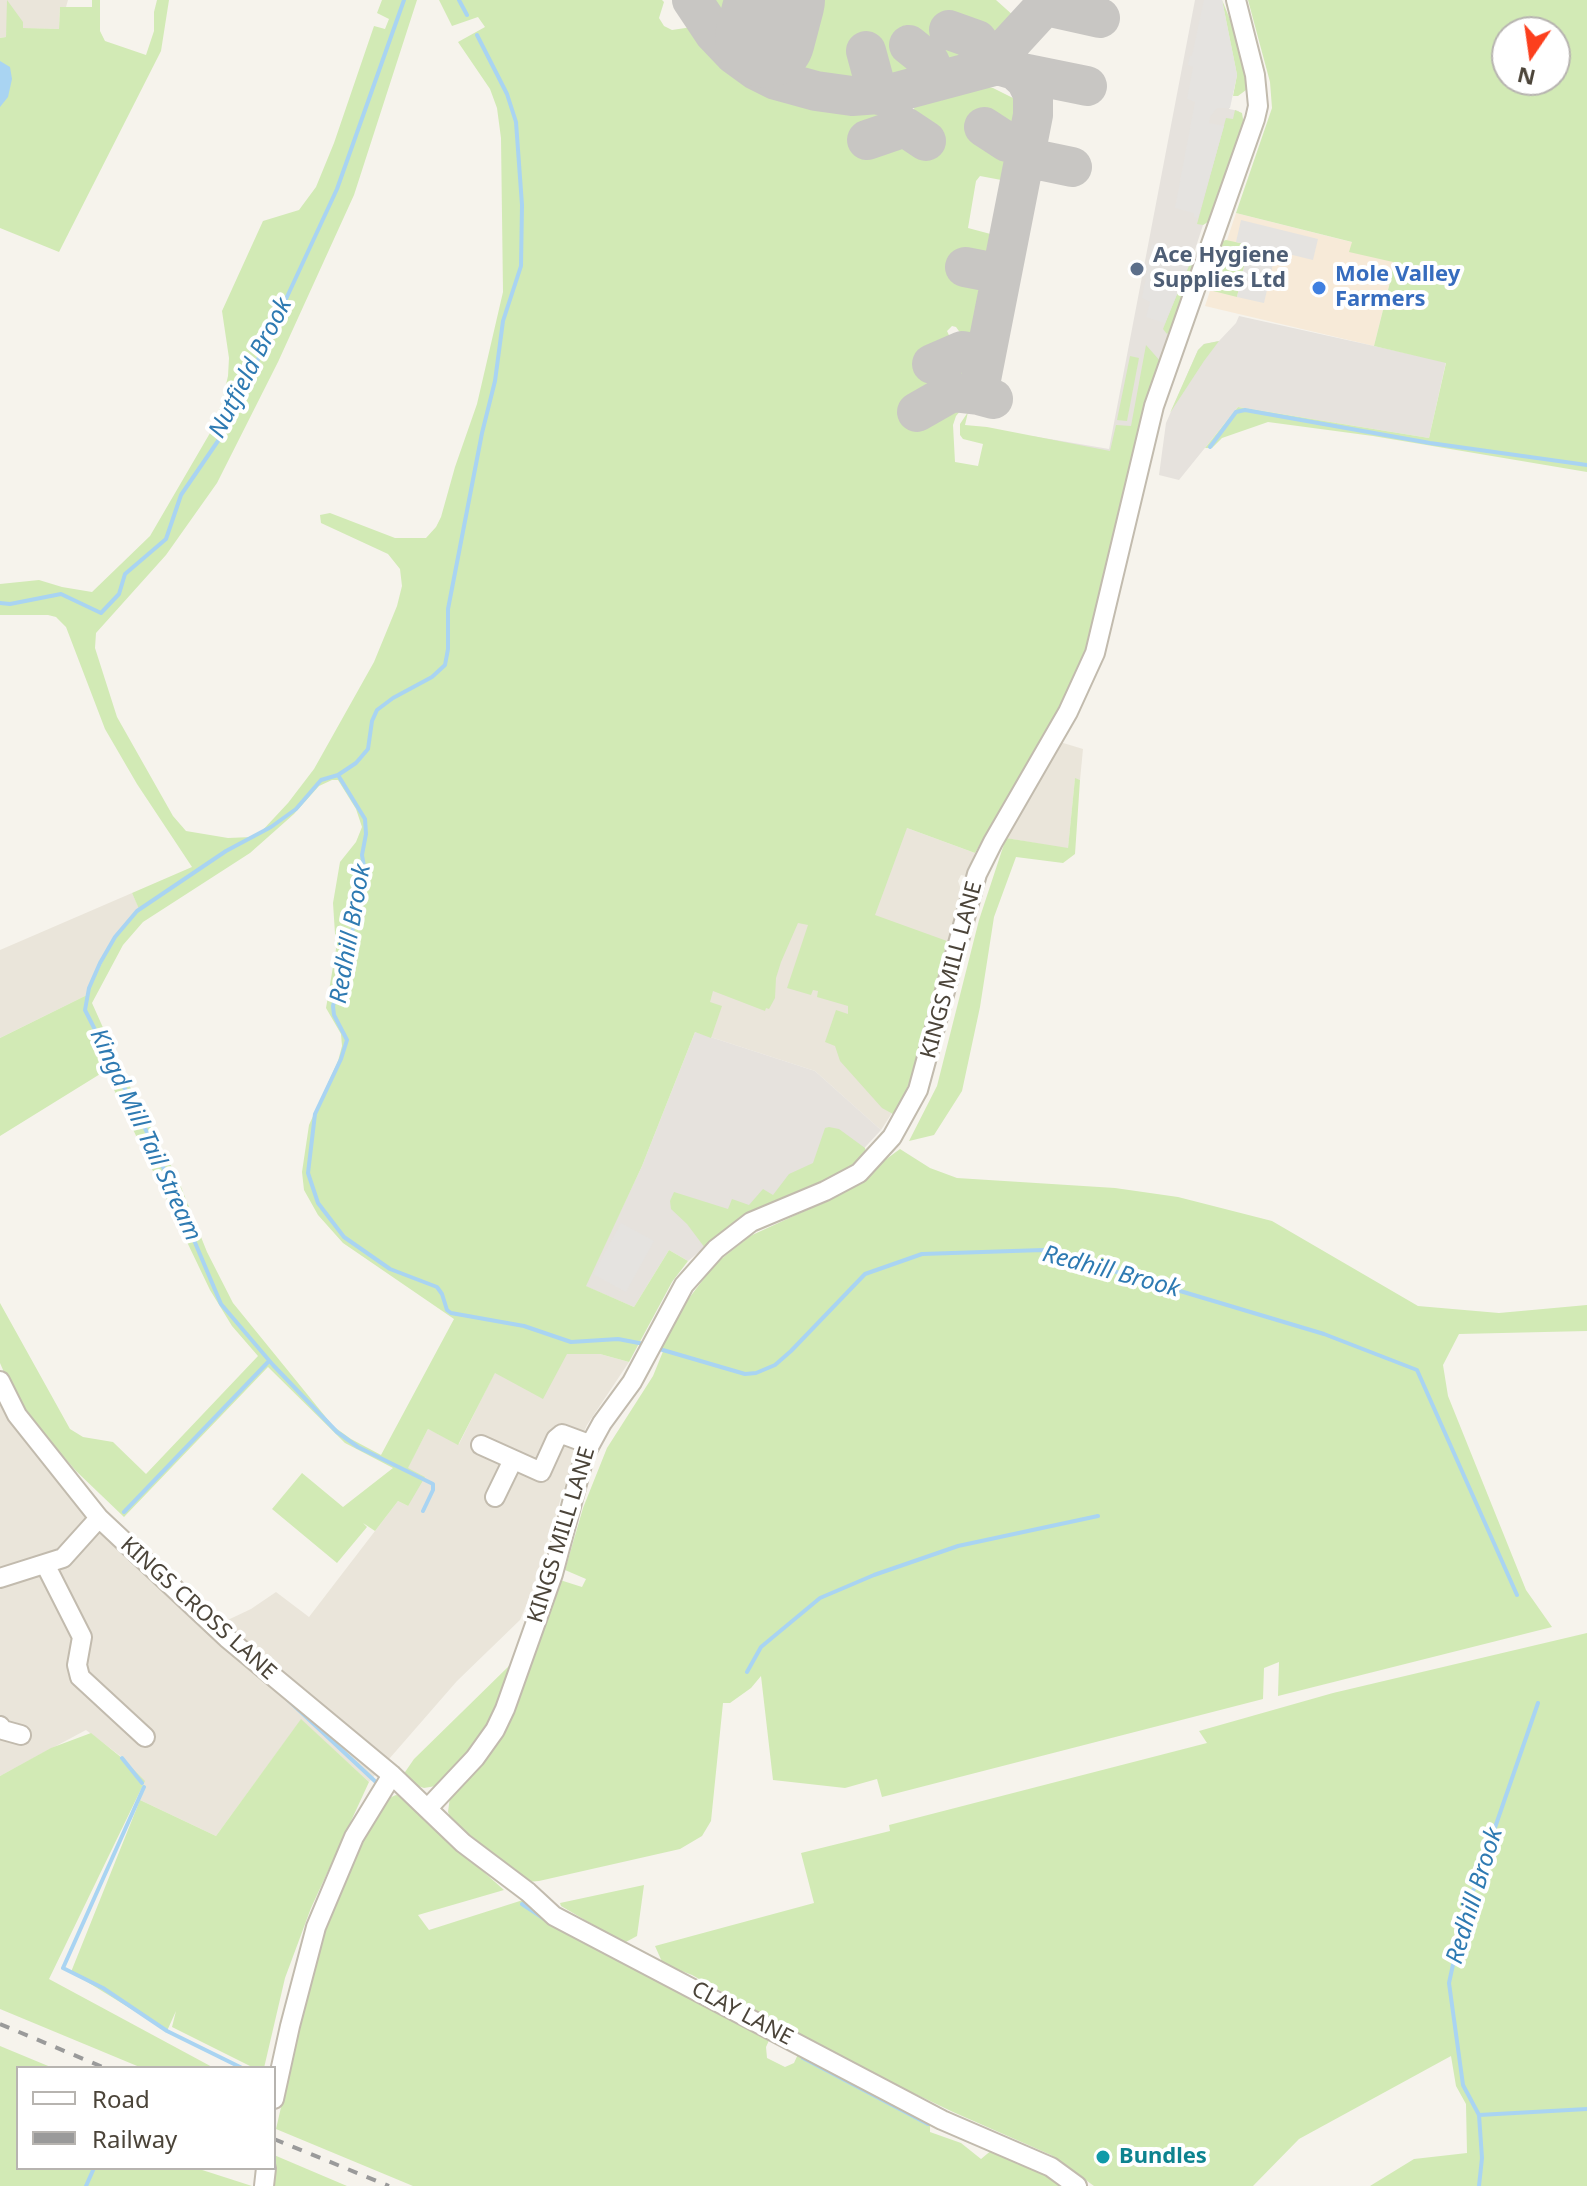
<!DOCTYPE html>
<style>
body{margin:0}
#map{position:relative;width:1587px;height:2186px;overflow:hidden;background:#f6f3ec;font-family:"Noto Sans",sans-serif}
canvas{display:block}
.legend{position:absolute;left:16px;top:2066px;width:260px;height:104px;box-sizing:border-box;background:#fff;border:2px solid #b7b4b0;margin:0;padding:10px 14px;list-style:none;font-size:24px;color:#4b4439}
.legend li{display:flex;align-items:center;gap:16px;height:40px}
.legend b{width:40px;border:2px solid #b7b4b0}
.north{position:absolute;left:1491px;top:16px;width:80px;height:80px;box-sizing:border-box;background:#fff;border:2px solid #b7b4b0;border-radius:50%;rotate:193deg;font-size:22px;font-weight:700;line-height:32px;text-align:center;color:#4b4439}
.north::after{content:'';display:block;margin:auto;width:28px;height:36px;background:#fc3f1d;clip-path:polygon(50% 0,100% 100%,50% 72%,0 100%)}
</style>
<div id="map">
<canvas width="1587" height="2186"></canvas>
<ul class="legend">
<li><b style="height:10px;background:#fff"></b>Road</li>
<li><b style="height:10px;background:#9a9a9a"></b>Railway</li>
</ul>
<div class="north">N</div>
</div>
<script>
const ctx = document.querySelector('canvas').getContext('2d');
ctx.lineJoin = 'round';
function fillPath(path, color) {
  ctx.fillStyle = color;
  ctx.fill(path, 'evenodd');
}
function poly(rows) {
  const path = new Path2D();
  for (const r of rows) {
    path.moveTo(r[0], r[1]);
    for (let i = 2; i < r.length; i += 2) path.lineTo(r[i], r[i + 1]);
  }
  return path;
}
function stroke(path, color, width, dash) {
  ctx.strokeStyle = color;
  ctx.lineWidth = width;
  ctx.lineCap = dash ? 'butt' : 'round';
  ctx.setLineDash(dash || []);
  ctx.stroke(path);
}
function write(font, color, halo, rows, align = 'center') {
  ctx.font = font + ' "Noto Sans",sans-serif';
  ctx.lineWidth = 8;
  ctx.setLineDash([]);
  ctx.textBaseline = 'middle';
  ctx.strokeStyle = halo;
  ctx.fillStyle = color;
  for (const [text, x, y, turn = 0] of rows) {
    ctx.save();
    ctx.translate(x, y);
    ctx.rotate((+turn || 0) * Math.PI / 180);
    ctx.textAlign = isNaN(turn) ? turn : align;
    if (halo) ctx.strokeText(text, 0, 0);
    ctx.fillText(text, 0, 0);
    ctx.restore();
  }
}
const residential = poly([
 [0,0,68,0,66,7,60,7,59,29,7,28,6,37,0,38],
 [1060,742,1083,749,1080,780,1075,779,1068,849,1006,838],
 [907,828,975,853,971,877,961,875,958,881,962,892,914,1070,905,1093,881,1130,815,1071,695,1032,707,989],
 [132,893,139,908,112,941,87,995,0,1038,0,950],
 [567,1354,600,1354,629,1362,587,1425,576,1449,532,1592,520,1620,457,1681,369,1782,301,1720,216,1836,140,1800,144,1787,123,1758,86,1730,0,1776,0,1381,99,1518,215,1626,251,1609,276,1592,309,1617,398,1501,408,1506,407,1469,428,1429,459,1444,495,1372]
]);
const commercial = poly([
 [1236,213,1391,252,1393,262,1391,277,1374,346,1205,306]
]);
const industrial = poly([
 [1195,0,1222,0,1237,75,1229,109,1239,111,1206,223,1203,225,1193,256,1195,262,1160,360,1150,369,1127,455,1031,439,1032,436,1109,449],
 [1239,316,1446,362,1429,438,1238,407,1179,480,1159,475,1166,423,1198,350,1204,344,1219,341,1236,323],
 [695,1032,815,1071,881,1130,856,1157,731,1226,688,1261,669,1250,634,1307,585,1286,642,1166]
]);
const green = poly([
 [7,0,23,22,23,28,59,29,60,7,92,7,92,0,100,0,100,31,105,41,146,55,154,31,154,12,157,0,169,0,161,51,59,252,0,228,0,38,6,37],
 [382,0,417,0,354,195,278,362,217,483,166,555,96,633,95,648,117,717,173,816,186,831,228,838,252,837,260,833,288,803,314,769,374,662,397,606,402,586,400,569,388,554,321,523,320,515,330,513,395,538,426,538,436,527,441,517,455,467,477,404,503,292,501,138,497,108,490,89,458,42,485,27,478,17,452,26,439,0,662,0,664,2,659,18,664,26,672,30,692,27,699,30,737,76,759,91,846,111,870,110,904,102,900,120,865,136,862,141,867,145,896,136,904,142,912,138,924,148,931,147,933,136,929,132,922,132,912,121,916,98,957,86,961,94,964,94,962,85,969,83,993,88,1013,98,1024,113,1021,134,1003,133,986,119,980,121,977,125,980,133,998,142,1003,151,1018,155,1012,182,980,176,976,181,968,228,998,236,993,260,987,263,966,260,961,262,963,274,986,279,989,284,984,309,978,308,976,317,986,320,980,350,971,348,956,327,952,326,947,331,953,344,951,350,930,359,927,363,929,367,933,369,955,359,969,357,978,359,972,389,963,387,957,382,950,383,945,390,922,404,916,403,911,405,909,412,914,419,920,420,926,411,949,398,971,398,956,416,953,425,955,462,978,466,983,444,963,439,960,435,960,424,968,412,965,425,987,427,1110,451,1116,425,1131,426,1146,345,1161,362,1123,493,1094,629,1069,692,975,853,907,828,875,915,947,941,914,1070,905,1093,893,1114,882,1108,840,1061,835,1046,825,1042,836,1010,848,1014,848,1006,817,997,818,991,813,990,811,995,787,988,808,925,798,923,781,962,776,978,775,998,769,1009,766,1008,765,1011,713,991,710,1002,722,1006,711,1038,695,1032,642,1166,586,1286,634,1307,669,1250,688,1261,672,1282,629,1362,600,1354,567,1354,543,1399,495,1373,458,1445,428,1429,408,1468,425,1477,408,1506,398,1501,375,1531,363,1523,367,1527,337,1563,272,1509,302,1473,343,1507,393,1468,345,1443,268,1367,124,1517,76,1471,30,1418,10,1386,0,1363,0,1303,70,1429,83,1437,113,1442,146,1474,258,1356,232,1326,210,1290,105,1071,0,1136,0,1038,87,995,112,941,139,909,132,893,192,867,137,784,105,729,66,627,56,617,48,615,0,615,0,584,39,580,62,587,92,592,150,536,210,433,221,406,228,376,229,358,222,311,263,221,299,210,316,187,334,143,374,26,385,29,389,19,377,13],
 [332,780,338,780,356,809,362,827,356,842,340,862,333,903,336,949,326,1008,341,1034,342,1046,338,1061,309,1125,302,1172,304,1190,318,1215,343,1243,454,1319,381,1455,351,1439,333,1426,233,1303,207,1252,177,1177,126,1079,92,1003,123,945,143,922,250,853,294,814,319,786],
 [707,0,996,0,1015,17,985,45,981,35,949,24,945,29,947,34,971,43,978,49,936,67,935,56,912,40,907,40,904,45,906,50,924,62,929,70,897,79,878,82,880,74,876,68,872,50,865,47,861,53,871,83,808,73,756,55,734,36],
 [1222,0,1234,29,1245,72,1246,90,1238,96,1233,96,1237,75],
 [1248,0,1587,0,1587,472,1373,436,1268,422,1222,438,1212,448,1205,448,1238,407,1429,438,1446,363,1374,346,1391,278,1393,262,1349,252,1352,242,1236,213,1272,108,1270,82],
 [1555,32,1555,80,1507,80,1507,32],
 [1235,110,1242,113,1244,125,1211,220,1203,225,1197,224,1226,118,1233,119],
 [1226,240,1249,245,1237,297,1213,291,1206,281,1220,242],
 [1188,252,1195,263,1175,318,1175,324,1167,334,1163,329,1190,262,1181,257],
 [1219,341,1204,361,1170,413,1198,350,1204,344],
 [1130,356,1139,358,1127,421,1117,420],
 [1075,778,1080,780,1075,854,1063,863,1016,857,994,917,980,1007,962,1091,934,1135,909,1141,937,1086,979,920,1006,838,1068,848],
 [829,1127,839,1129,865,1148,866,1152,859,1161,839,1176,743,1219,705,1248,687,1224,671,1209,670,1201,674,1192,728,1209,732,1199,749,1205,763,1189,773,1195,789,1174,813,1163,825,1128],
 [900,1149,930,1168,957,1178,1115,1188,1178,1197,1272,1221,1418,1306,1499,1313,1587,1305,1587,1331,1459,1334,1443,1365,1448,1396,1526,1590,1552,1627,1278,1696,1279,1662,1264,1668,1263,1699,882,1797,877,1779,845,1788,773,1780,761,1676,751,1688,730,1703,723,1703,711,1821,702,1836,680,1849,539,1881,527,1882,454,1826,448,1812,450,1797,507,1725,556,1585,560,1580,582,1587,586,1579,565,1570,583,1508,607,1448,653,1376,664,1349,660,1347,680,1310,715,1264,750,1236,835,1197],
 [1587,1633,1587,2186,1370,2186,1414,2159,1467,2153,1466,2104,1456,2086,1451,2056,1299,2139,1253,2186,1094,2186,1051,2155,953,2112,838,2057,692,1975,663,1964,655,1946,814,1903,801,1853,890,1831,889,1825,1207,1743,1199,1731,1333,1693],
 [510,1665,513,1667,501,1704,482,1738,459,1765,436,1786,424,1788,412,1784,403,1775,414,1759],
 [301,1719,369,1782,311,1908,285,1978,264,2068,254,2068,172,2027,176,2011,167,2031,71,1972,140,1800,216,1836],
 [91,1733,122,1758,145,1781,49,1979,214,2068,142,2068,0,2009,0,1776,51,1748],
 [396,1795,403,1796,422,1817,504,1890,418,1915,429,1930,523,1900,547,1917,771,2036,766,2047,767,2058,785,2067,794,2063,799,2052,930,2120,930,2132,961,2143,981,2159,993,2149,1038,2169,1065,2186,413,2186,276,2129,319,1942,360,1840,387,1799],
 [644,1885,637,1936,624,1943,561,1906,560,1903],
 [0,2046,53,2068,18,2068,18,2168,196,2168,252,2186,0,2186],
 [274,2155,347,2186,272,2186]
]);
const parking = poly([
 [1204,0,1222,0,1237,75,1230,108,1217,108,1210,117,1209,123,1224,126,1198,218,1194,217,1194,213,1175,208,1195,102,1187,99,1193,67,1188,65,1190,56,1192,56],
 [1241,220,1318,239,1313,260,1276,251,1264,303,1237,297,1249,245,1236,242],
 [1152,244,1191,261,1165,323,1146,317,1150,302,1142,298],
 [621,1223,654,1241,626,1292,593,1274]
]);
const water = poly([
 [0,61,10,67,12,79,8,97,0,107]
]);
const stream = poly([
 [459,0,467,15],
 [477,35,507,94,516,122,522,205,521,266,503,321,495,381,482,433,448,609,448,649,445,665,432,677,393,698,377,710,372,721,368,749,356,763,338,775,365,819,366,834,362,855,366,877,333,1006,334,1015,347,1040,341,1059,315,1114,308,1173,318,1203,344,1237,390,1269,437,1287,442,1294,447,1310,451,1313,524,1326,571,1342,618,1339,644,1344],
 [1210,447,1236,412,1245,410,1430,443,1587,465],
 [0,603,10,604,61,594,101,613,119,594,125,574,166,539,181,495,220,438,235,409,337,189,404,0],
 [338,775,321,780,296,809,271,827,226,851,137,911,115,937,100,963,89,988,85,1010,155,1148,221,1304,273,1365,337,1432,358,1447,433,1484,433,1490,423,1511],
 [656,1348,745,1374,756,1373,775,1365,791,1351,865,1274,922,1254,1043,1250,1324,1334,1417,1370,1517,1595],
 [124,1512,269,1361],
 [747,1672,761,1647,820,1598,874,1575,958,1546,1098,1516],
 [288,1700,378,1784],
 [122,1758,142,1783],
 [144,1787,63,1968,103,1988,167,2031,242,2068],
 [522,1904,546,1920],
 [553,1925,747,2027],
 [803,2058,928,2124],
 [1479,2115,1587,2109],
 [86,2186,94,2168],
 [1479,2186,1482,2158,1479,2115,1463,2085,1449,1983,1462,1923,1538,1703]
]);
const taxiway = poly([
 [692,0,714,33,734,54,749,60,759,56],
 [1046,6,1100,18],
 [949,30,977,40,990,59],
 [909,45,929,61,938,81],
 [866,51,878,95],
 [734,54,756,70,776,80,816,91,852,96,893,93,998,65,1015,70,1026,80,1033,94,1033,115,978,395,993,399],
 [971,70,1005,49,1050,0],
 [1018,72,1087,86],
 [984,127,1007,142,1026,146],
 [867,140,905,127,926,141],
 [1024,157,1072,167],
 [965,267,1001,274],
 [932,364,962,351,985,355],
 [917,412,952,392,978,395]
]);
const runway = poly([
 [765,38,775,0]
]);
const street = poly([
 [0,1381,17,1415,99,1518,227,1638,392,1775,463,1843,528,1892,554,1916,942,2120,1051,2167,1077,2186],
 [481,1445,541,1472,556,1439,562,1434,589,1444],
 [495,1497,513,1460],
 [45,1564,82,1637,77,1665,80,1677,145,1737],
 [0,1578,63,1558,99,1518],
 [0,1726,3,1730,21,1735],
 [428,1808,475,1758,495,1730,505,1709,553,1574,585,1454,602,1423,632,1382,684,1285,716,1249,751,1222,825,1191,859,1173,892,1137,918,1090,977,874,993,842,1068,712,1095,653,1154,406,1255,119,1258,106,1255,75,1236,0],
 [274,2099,290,2026,316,1927,354,1837,392,1775],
 [264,2186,266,2168]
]);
const rail = poly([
 [0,2024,105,2068],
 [274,2139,389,2186]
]);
const markers = [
 [1137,269,8,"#5c6f8a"],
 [1319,288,8,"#3f7fe0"],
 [1103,2157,8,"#0f9aa8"]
];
const serviceNames = [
 ["Ace Hygiene",1153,256],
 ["Supplies Ltd",1153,281]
];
const shopNames = [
 ["Mole Valley",1335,275],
 ["Farmers",1335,300]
];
const streetNames = [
 ["KINGS MILL LANE",952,970,-75],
 ["KINGS MILL LANE",562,1535,-73],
 ["KINGS CROSS LANE",198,1609,42],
 ["CLAY LANE",742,2014,28]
];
const cultureNames = [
 ["Bundles",1119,2157]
];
const waterNames = [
 ["Nutfield Brook",251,368,-63],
 ["Redhill Brook",351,934,-80],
 ["Kingd Mill Tail Stream",145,1135,65],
 ["Redhill Brook",1111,1272,15],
 ["Redhill Brook",1475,1896,-73]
];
fillPath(residential, '#eae5da');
fillPath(commercial, '#f7ead8');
fillPath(industrial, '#e6e2dd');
fillPath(green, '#d2eab5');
fillPath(parking, '#e5e3e0');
fillPath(water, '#a9d4f2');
stroke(stream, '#a9d4f2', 4);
stroke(taxiway, '#c8c6c3', 40);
stroke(runway, '#c8c6c3', 100);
stroke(street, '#c2bbae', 22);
stroke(street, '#fff', 18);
stroke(rail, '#9a9a9a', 4, [10, 10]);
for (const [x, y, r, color] of markers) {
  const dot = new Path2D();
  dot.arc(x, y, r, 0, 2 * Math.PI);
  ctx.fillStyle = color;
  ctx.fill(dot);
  stroke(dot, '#fff', 3);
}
write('bold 22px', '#4e5e75', '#fff', serviceNames, 'left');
write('bold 22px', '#366cbe', '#fff', shopNames, 'left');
write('22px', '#4b4439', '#fff', streetNames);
write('bold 22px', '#0d838f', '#fff', cultureNames, 'left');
write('italic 24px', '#2e7ab2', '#fff', waterNames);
</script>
